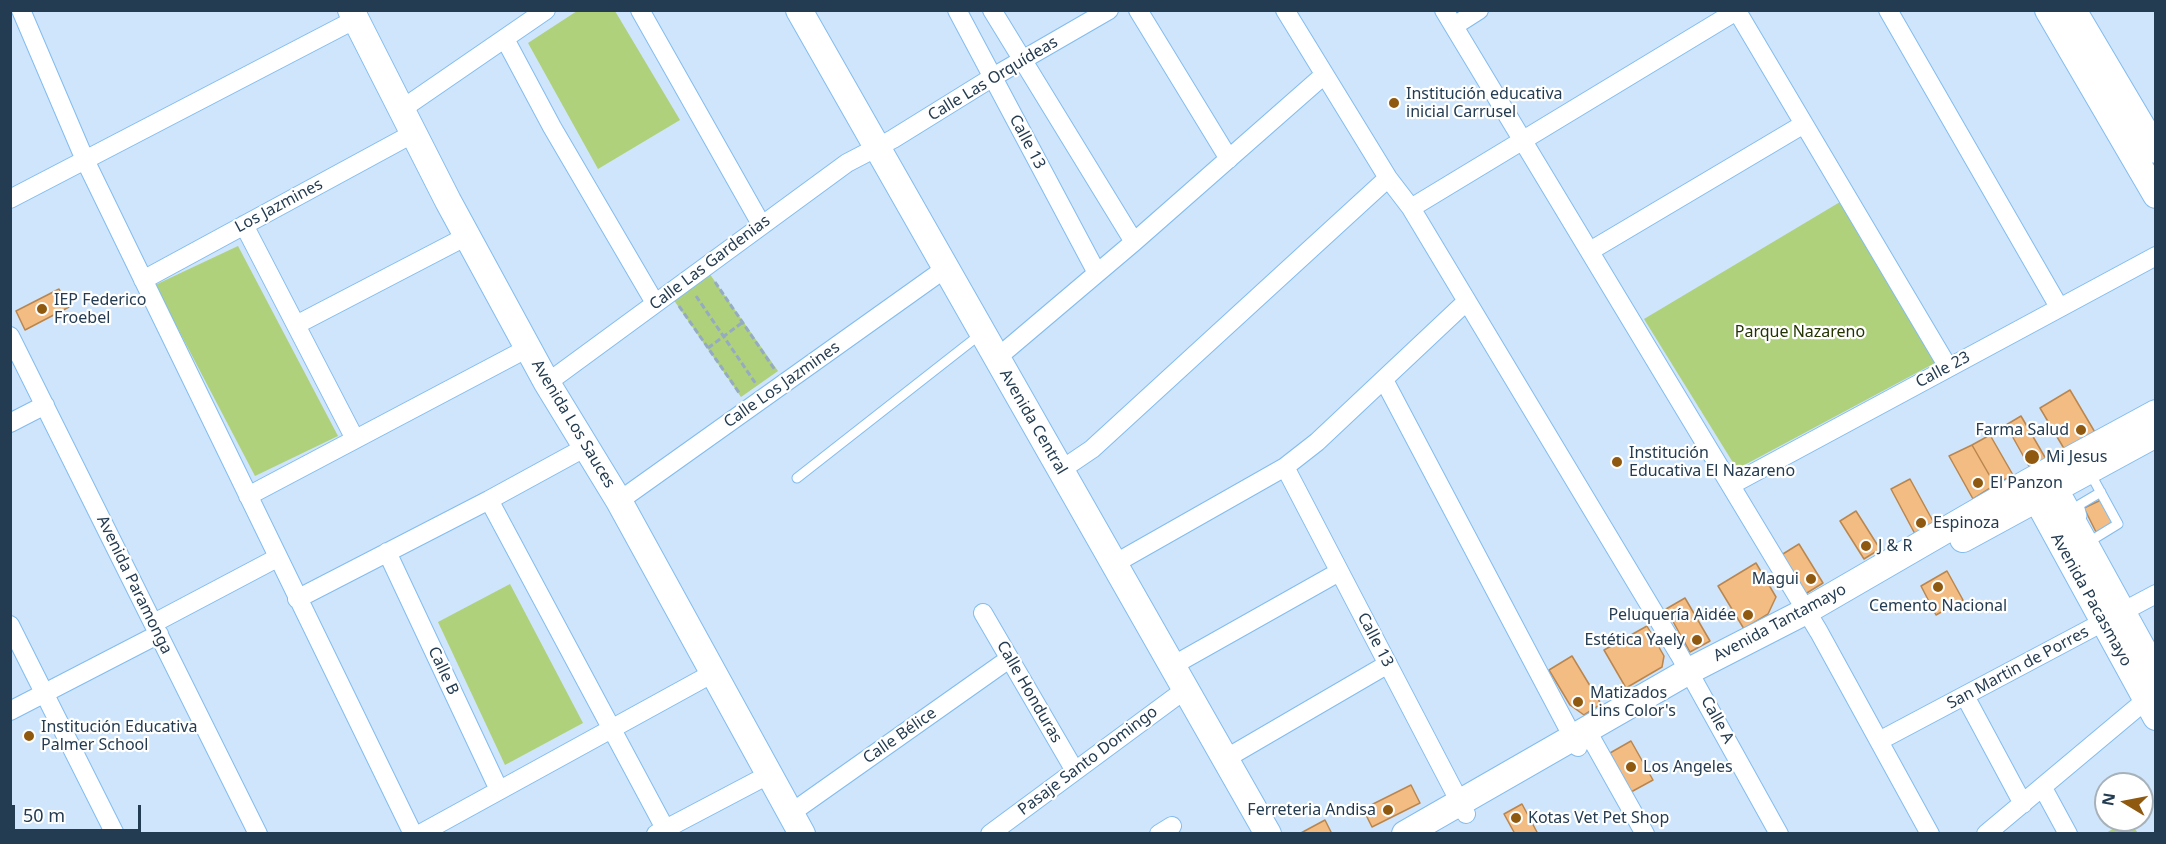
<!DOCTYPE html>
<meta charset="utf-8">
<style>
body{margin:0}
#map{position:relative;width:2166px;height:844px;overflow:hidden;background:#cee5fb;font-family:"Noto Sans",sans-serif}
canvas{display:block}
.frame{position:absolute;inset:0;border:12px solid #243c51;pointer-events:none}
.north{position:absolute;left:2094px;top:772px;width:60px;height:60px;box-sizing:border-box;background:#fff;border:2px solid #a7b1b9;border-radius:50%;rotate:280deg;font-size:16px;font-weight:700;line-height:24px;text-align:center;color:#243c51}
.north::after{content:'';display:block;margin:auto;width:21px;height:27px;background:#905910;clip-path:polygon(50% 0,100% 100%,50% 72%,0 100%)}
.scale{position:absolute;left:12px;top:805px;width:129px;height:27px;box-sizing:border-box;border:3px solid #243c51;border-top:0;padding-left:8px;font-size:18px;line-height:21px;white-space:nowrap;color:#243c51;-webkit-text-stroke:4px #fff;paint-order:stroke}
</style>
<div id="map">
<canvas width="2166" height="844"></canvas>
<div class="frame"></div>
<div class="north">N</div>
<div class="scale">50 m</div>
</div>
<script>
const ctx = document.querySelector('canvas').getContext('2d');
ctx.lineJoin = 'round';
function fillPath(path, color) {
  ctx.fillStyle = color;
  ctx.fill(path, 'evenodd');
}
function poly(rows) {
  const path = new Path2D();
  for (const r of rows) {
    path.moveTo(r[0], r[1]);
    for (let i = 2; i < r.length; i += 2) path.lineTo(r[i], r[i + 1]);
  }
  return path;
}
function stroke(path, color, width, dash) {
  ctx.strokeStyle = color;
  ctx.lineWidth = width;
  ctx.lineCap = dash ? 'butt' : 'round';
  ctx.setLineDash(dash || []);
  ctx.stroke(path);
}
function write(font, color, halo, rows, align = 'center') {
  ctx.font = font + ' "Noto Sans",sans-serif';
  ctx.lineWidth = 4.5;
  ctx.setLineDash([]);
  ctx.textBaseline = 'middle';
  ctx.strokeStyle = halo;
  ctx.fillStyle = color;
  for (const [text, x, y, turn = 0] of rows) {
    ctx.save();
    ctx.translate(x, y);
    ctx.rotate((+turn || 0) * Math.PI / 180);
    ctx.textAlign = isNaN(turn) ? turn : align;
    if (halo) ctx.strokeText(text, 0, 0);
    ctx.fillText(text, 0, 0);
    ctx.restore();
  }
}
const green = poly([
 [577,11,615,11,680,120,598,169,528,43],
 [1840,202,1935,363,1737,469,1644,319],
 [238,246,338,436,255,476,155,285],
 [709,273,778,371,741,397,673,299],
 [510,584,583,723,505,765,438,622],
 [2128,820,2138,833,2106,833]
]);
const building = poly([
 [59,289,69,307,25,330,16,311,59,289],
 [2070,390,2096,434,2066,452,2040,408,2070,390],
 [2021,416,2046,459,2030,468,2006,425,2021,416],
 [1990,435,2013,475,1995,485,1972,445,1990,435],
 [1972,445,1995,485,1973,499,1949,456,1972,445],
 [1910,479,1934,523,1915,534,1891,489,1910,479],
 [2101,500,2114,525,2097,534,2084,508,2101,500],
 [1856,511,1880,549,1864,559,1840,521,1856,511],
 [1799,544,1823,583,1802,596,1778,557,1799,544],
 [1756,563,1776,597,1768,614,1744,629,1718,586,1756,563],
 [1947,571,1963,600,1936,615,1921,586,1947,571],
 [1685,598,1710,641,1690,652,1666,609,1685,598],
 [1647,626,1664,656,1662,667,1626,688,1604,650,1647,626],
 [1572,656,1601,704,1584,715,1570,705,1549,670,1572,656],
 [1631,741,1653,780,1631,792,1610,753,1631,741],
 [1411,785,1420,803,1372,827,1363,809,1411,785],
 [1522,804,1538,834,1515,834,1504,814,1522,804],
 [1325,820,1332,834,1299,834,1325,820]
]);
const path = poly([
 [715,282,775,370],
 [696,296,756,384],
 [679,306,740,394],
 [708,348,743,322]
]);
const lane = poly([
 [797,478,982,333],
 [2082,516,2079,505,2101,492],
 [2087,543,2118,524,2089,471]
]);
const street = poly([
 [21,10,85,160,413,834],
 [640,10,761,224],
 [957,10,1097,273],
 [992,10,1134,242],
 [1138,10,1229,159],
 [1285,10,1388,178,1411,208,1679,654,1779,834],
 [1444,10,1819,632,1930,834],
 [1888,10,2059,307],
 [1737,11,1948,367],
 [1454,26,1479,10],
 [505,39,552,127,655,303],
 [402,109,546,10],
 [10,199,356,19],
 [1411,208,1738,10],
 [244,225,355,439],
 [1590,251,1804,124],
 [143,280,414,133],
 [296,325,467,236],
 [10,336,258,834],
 [997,358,1134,242,1324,75],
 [1384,380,1578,747],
 [547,383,847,163,893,139,993,77,1109,10],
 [10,423,45,405],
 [1285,467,1466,814],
 [1061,470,1092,449,1388,178],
 [1731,485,2156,256],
 [248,496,528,348],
 [489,500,668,834],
 [619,501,946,268],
 [387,552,499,790],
 [1114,564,1285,467,1317,442,1467,301],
 [297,599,489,500,586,447],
 [983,613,1075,771],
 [154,623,277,558],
 [10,625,115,834],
 [1172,666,1339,572],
 [1965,696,2023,804],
 [10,711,159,634],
 [1586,729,1645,834],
 [1879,741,2156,594],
 [1225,759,1388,664],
 [2043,788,2068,834],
 [791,813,1009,659],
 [420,834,715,672],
 [656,834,770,774],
 [990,834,1186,689],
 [1159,834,1172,826],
 [1986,834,2146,700]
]);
const secondary = poly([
 [351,10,448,201,547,383,619,501,802,834],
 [799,10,1268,834],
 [2048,10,2156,195],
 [2073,10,2156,150],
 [2046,473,2156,673],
 [2029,485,2156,717],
 [1963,539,2156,434],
 [1405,834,1689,671,1806,611,2027,483,2156,413]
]);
const markers = [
 [1394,103,6,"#905910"],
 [42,309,6,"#905910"],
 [2081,430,6,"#905910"],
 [2032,457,8,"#905910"],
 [1617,462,6,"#905910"],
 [1978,483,6,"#905910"],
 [1921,523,6,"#905910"],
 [1866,546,6,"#905910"],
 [1811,579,6,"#905910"],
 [1938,587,6,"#905910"],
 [1748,615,6,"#905910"],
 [1697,640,6,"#905910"],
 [1578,702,6,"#905910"],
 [29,736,6,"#905910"],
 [1631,767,6,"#905910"],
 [1388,810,6,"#905910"],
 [1516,818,6,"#905910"]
];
const streetNames = [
 ["Calle Las Orquídeas",993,79,-31],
 ["Calle 13",1027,142,62],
 ["Los Jazmines",279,206,-28],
 ["Calle Las Gardenias",710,263,-37],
 ["Calle 23",1943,370,-28],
 ["Calle Los Jazmines",782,385,-35],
 ["Avenida Central",1033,422,60],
 ["Avenida Los Sauces",573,424,59],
 ["Avenida Paramonga",134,585,64],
 ["Avenida Pacasmayo",2091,600,61],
 ["Avenida Tantamayo",1780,623,-28],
 ["Calle 13",1375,640,62],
 ["San Martin de Porres",2018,668,-28],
 ["Calle B",443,671,65],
 ["Calle Honduras",1029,692,60],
 ["Calle A",1717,720,61],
 ["Calle Bélice",900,736,-35],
 ["Pasaje Santo Domingo",1088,761,-37]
];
const poiNames = [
 ["Institución educativa",1406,94],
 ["inicial Carrusel",1406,112],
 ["IEP Federico",54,300],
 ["Froebel",54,318],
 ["Farma Salud",2069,430,"right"],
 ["Institución",1629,453],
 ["Educativa El Nazareno",1629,471],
 ["Mi Jesus",2046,457],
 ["El Panzon",1990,483],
 ["Espinoza",1933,523],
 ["J & R",1878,546],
 ["Magui",1799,579,"right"],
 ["Cemento Nacional",1938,606,"center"],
 ["Peluquería Aidée",1736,615,"right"],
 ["Estética Yaely",1685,640,"right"],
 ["Matizados",1590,693],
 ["Lins Color's",1590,711],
 ["Institución Educativa",41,727],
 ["Palmer School",41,745],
 ["Los Angeles",1643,767],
 ["Ferreteria Andisa",1376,810,"right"],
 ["Kotas Vet Pet Shop",1528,818]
];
const parkNames = [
 ["Parque Nazareno",1800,332]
];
fillPath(green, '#afd17b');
fillPath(building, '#f3bc83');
stroke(building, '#ba864e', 1.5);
stroke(lane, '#82bcf0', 11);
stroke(street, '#82bcf0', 20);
stroke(secondary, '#82bcf0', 28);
stroke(path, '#94abc1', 3, [6, 3]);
stroke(lane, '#fff', 9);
stroke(street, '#fff', 18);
stroke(secondary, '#fff', 26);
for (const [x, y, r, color] of markers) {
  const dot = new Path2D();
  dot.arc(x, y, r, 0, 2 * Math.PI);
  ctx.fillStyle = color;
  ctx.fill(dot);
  stroke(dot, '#fff', 2);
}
write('16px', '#243c51', '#fff', streetNames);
write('16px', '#243c51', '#fff', poiNames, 'left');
write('16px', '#233400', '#fff', parkNames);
</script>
